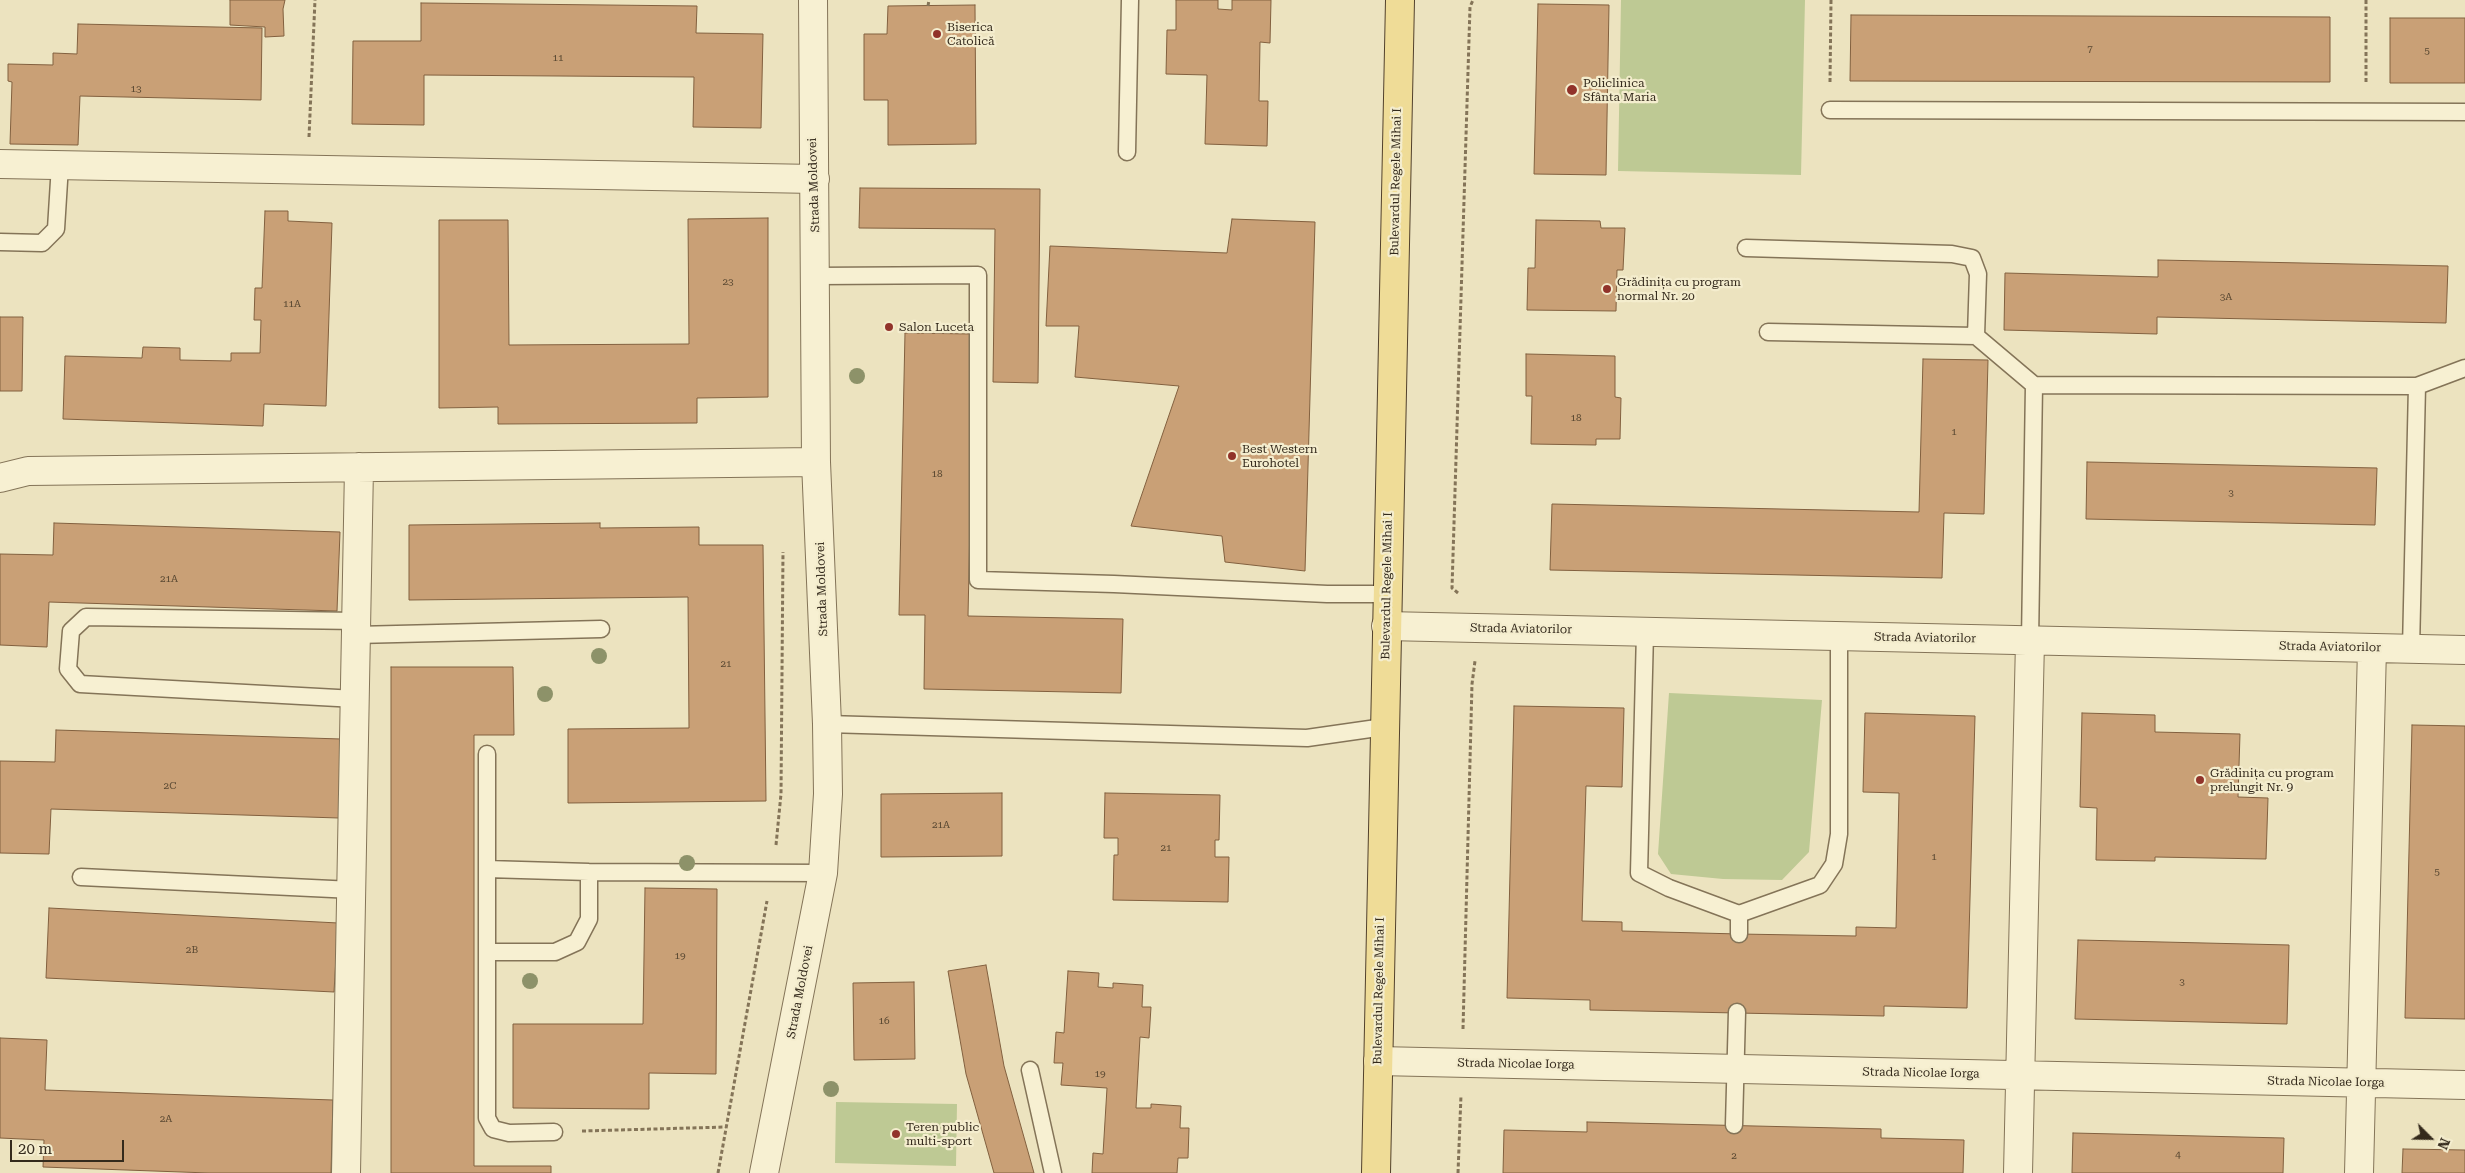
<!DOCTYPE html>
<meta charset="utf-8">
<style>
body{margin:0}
#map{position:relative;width:2465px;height:1173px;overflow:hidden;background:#ece3bf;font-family:"Roboto Serif",serif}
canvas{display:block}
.north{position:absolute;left:2405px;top:1113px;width:50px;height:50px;-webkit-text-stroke:4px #f4edce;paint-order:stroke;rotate:113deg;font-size:14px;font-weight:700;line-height:20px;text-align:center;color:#342a1c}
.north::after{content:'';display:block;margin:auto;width:18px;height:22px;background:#342a1c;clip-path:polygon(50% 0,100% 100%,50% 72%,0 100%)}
.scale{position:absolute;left:10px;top:1140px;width:114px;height:22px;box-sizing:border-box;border:2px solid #342a1c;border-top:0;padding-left:6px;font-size:15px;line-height:18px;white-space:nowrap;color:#342a1c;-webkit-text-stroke:4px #f4edce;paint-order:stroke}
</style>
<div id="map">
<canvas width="2465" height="1173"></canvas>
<div class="north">N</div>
<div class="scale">20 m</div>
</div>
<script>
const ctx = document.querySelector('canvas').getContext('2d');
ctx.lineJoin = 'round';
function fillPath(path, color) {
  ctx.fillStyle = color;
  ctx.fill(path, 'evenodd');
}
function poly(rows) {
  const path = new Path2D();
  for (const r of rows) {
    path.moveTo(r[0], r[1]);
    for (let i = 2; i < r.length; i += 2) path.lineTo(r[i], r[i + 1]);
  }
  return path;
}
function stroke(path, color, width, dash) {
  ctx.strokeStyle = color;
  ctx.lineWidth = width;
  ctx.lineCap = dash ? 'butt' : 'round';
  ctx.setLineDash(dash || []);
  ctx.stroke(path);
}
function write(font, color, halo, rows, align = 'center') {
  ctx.font = font + ' "Roboto Serif",serif';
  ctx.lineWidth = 4.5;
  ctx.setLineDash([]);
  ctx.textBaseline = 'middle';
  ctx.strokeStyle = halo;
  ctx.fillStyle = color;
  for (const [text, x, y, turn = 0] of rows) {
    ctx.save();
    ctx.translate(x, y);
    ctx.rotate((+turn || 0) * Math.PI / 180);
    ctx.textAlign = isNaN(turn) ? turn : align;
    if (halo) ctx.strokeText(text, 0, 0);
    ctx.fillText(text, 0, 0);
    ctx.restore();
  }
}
const green = poly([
 [1621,0,1805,0,1801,175,1618,171],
 [1669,693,1822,700,1809,852,1782,880,1723,879,1671,874,1658,854],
 [836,1102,957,1104,956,1166,835,1163]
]);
const building = poly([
 [230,0,285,0,283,9,284,36,265,37,265,27,230,25,230,0],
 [1176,0,1218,0,1218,9,1232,10,1232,0,1271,0,1270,43,1260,42,1259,101,1268,101,1267,146,1205,144,1207,75,1166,74,1167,30,1176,30,1176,0],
 [421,3,697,6,696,33,763,34,761,128,693,127,694,77,424,75,424,125,352,124,353,41,421,41,421,3],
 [1538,4,1609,5,1606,175,1534,174,1538,4],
 [975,5,976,144,888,145,888,100,864,100,864,34,887,34,888,6,975,5],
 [1851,15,2330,17,2330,82,1850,81,1851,15],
 [2390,18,2465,18,2465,83,2390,83,2390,18],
 [78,24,262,28,261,100,80,96,78,145,10,144,12,82,8,81,8,64,53,65,53,53,77,54,78,24],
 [860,188,1040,189,1038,383,993,382,995,229,859,228,860,188],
 [265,211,288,211,288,221,332,223,326,406,264,404,263,426,63,419,65,356,142,358,143,347,180,348,180,360,231,361,231,353,260,353,261,320,254,320,255,288,262,288,265,211],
 [768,218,768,397,697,398,697,423,498,424,498,407,439,408,439,220,508,220,509,345,689,344,688,219,768,218],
 [1232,219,1315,222,1305,571,1225,562,1222,536,1131,526,1179,386,1075,377,1079,326,1046,326,1050,246,1227,253,1232,219],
 [1536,220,1600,221,1601,228,1625,228,1623,270,1617,270,1616,311,1527,310,1528,268,1535,268,1536,220],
 [2158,260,2448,266,2446,323,2157,317,2157,334,2004,330,2005,273,2158,277,2158,260],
 [0,317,23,317,22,391,0,391,0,317],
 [905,333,974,334,968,616,1123,619,1121,693,924,689,925,615,899,615,905,333],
 [1526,354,1615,356,1615,397,1621,398,1620,439,1596,439,1596,445,1531,444,1532,396,1526,396,1526,354],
 [1923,359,1988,360,1984,514,1944,513,1942,578,1550,570,1552,504,1919,512,1923,359],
 [2087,462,2377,468,2375,525,2086,519,2087,462],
 [54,523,340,532,337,611,49,602,47,647,0,645,0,554,53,555,54,523],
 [600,523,600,528,699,527,699,545,763,545,766,801,568,803,568,729,689,728,688,597,409,600,409,525,600,523],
 [391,667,513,667,514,735,474,735,474,1166,551,1166,551,1173,391,1173,391,667],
 [1514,706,1624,708,1622,787,1586,786,1582,921,1622,922,1622,931,1739,934,1856,936,1856,927,1896,928,1899,793,1863,792,1865,713,1975,716,1967,1008,1884,1006,1884,1016,1590,1010,1590,1000,1507,998,1514,706],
 [2082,713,2155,715,2155,732,2240,734,2238,797,2268,798,2266,859,2155,857,2155,861,2096,860,2097,808,2080,807,2082,713],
 [2412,725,2465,726,2465,1019,2405,1018,2412,725],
 [56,730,341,739,339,818,51,809,49,854,0,853,0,761,55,762,56,730],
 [1002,793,1002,856,881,857,881,794,1002,793],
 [1105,793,1220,795,1219,840,1215,840,1215,857,1229,857,1228,902,1113,900,1114,855,1118,855,1118,838,1104,838,1105,793],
 [645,888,717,889,716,1074,649,1073,649,1109,513,1108,513,1024,643,1024,645,888],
 [49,908,338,923,334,992,46,978,49,908],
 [2078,940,2289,945,2287,1024,2075,1019,2078,940],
 [986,965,1004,1066,1034,1173,994,1173,966,1074,948,971,986,965],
 [1068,971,1099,973,1098,987,1113,988,1113,983,1143,985,1142,1007,1151,1007,1149,1038,1140,1037,1136,1108,1151,1108,1151,1104,1181,1106,1180,1128,1189,1128,1188,1158,1178,1158,1177,1173,1092,1173,1093,1153,1103,1154,1107,1088,1061,1085,1063,1063,1054,1063,1056,1032,1064,1033,1068,971],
 [914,982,915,1059,854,1060,853,983,914,982],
 [0,1038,47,1040,45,1090,333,1100,331,1173,209,1173,43,1167,44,1140,0,1138,0,1038],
 [1587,1122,1881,1129,1881,1138,1964,1140,1963,1173,1503,1173,1504,1130,1587,1132,1587,1122],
 [2073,1133,2284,1138,2283,1173,2072,1173,2073,1133],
 [2403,1149,2465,1150,2465,1173,2402,1173,2403,1149]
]);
const path = poly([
 [2366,0,2366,84],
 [928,6,929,0],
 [1830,82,1831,0],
 [309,137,315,0],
 [1458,593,1452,588,1470,7,1473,0],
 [776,845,781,794,783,552],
 [1463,1029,1472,684,1475,661],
 [582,1131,726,1127],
 [718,1173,767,901],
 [1458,1173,1461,1095]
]);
const service = poly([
 [1830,110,2465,112],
 [1127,152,1130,0],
 [0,242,42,243,56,229,60,165],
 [1746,248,1952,254,1972,258,1978,274,1976,336],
 [816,276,978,275,978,580,1114,584,1327,594,1386,594],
 [1768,332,1976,336,2034,385],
 [2417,386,2465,368],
 [1645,632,1639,873,1669,888,1739,914,1820,885,1834,864,1839,834,1839,636],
 [356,635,601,629],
 [2030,641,2034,385,2417,386,2411,649],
 [356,699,80,684,68,669,71,631,86,617,357,621],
 [827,724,1307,738,1384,727],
 [487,754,487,869],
 [81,877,353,890],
 [1739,934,1739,914],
 [488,952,555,952,577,942,589,919,589,872],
 [1030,1070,1053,1173],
 [1734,1125,1737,1012],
 [554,1132,509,1133,493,1129,487,1118,487,869,589,872,823,873]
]);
const minor = poly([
 [0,164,815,179],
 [0,478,28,471,816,462],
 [1386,626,2465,650],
 [1378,1061,2465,1085],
 [346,1173,359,467],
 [764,1173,823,873,828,794,827,724,816,462,813,0],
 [2018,1173,2030,641],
 [2359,1173,2372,648]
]);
const primary = poly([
 [1376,1173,1400,0]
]);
const trees = [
 [857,376],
 [599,656],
 [545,694],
 [687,863],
 [530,981],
 [831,1089]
];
const markers = [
 [937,34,5,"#91332a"],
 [1572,90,6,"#91332a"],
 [1607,289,5,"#91332a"],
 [889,327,5,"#91332a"],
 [1232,456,5,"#91332a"],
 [2200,780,5,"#91332a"],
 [896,1134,5,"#91332a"]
];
const numberNames = [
 ["7",2090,49],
 ["5",2427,51],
 ["11",558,58],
 ["13",136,89],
 ["23",728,282],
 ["3A",2226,297],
 ["11A",292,304],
 ["18",1576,418],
 ["1",1954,432],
 ["18",937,474],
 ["3",2231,493],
 ["21A",169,579],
 ["21",726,664],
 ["2C",170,786],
 ["21A",941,825],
 ["21",1166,848],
 ["1",1934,857],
 ["5",2437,872],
 ["2B",192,950],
 ["19",680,956],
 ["3",2182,982],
 ["16",884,1021],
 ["19",1100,1074],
 ["2A",166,1119],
 ["4",2178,1155],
 ["2",1734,1156]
];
const poiNames = [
 ["Biserica",947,27],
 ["Catolică",947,41],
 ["Policlinica",1583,83],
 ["Sfânta Maria",1583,97],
 ["Grădinița cu program",1617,282],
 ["normal Nr. 20",1617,296],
 ["Salon Luceta",899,327],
 ["Best Western",1242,449],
 ["Eurohotel",1242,463],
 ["Grădinița cu program",2210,773],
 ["prelungit Nr. 9",2210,787],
 ["Teren public",906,1127],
 ["multi-sport",906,1141]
];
const streetNames = [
 ["Bulevardul Regele Mihai I",1396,182,-89],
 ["Strada Moldovei",814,185,-92],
 ["Bulevardul Regele Mihai I",1387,586,-89],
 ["Strada Moldovei",822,589,-92],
 ["Strada Aviatorilor",1521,629,1],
 ["Strada Aviatorilor",1925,638,1],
 ["Strada Aviatorilor",2330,647,1],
 ["Bulevardul Regele Mihai I",1379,991,-89],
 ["Strada Moldovei",800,992,-79],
 ["Strada Nicolae Iorga",1516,1064,1],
 ["Strada Nicolae Iorga",1921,1073,1],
 ["Strada Nicolae Iorga",2326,1082,1]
];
fillPath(green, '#bec994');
fillPath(building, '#c9a076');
stroke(building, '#82603f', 1);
stroke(service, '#847458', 19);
stroke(minor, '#847458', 30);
stroke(primary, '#52412c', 30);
stroke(path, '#847458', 3, [4, 2.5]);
stroke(service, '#f7f0d2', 16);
stroke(minor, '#f7f0d2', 28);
stroke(primary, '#efdc97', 28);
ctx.fillStyle = '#8d9269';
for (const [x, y] of trees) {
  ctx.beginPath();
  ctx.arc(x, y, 8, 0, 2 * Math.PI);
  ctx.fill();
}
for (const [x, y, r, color] of markers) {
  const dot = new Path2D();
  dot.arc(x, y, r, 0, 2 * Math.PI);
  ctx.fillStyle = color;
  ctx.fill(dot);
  stroke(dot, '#f4edce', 2);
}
write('10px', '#594832', null, numberNames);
write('12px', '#342a1c', '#f4edce', poiNames, 'left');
write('12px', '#342a1c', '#f4edce', streetNames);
</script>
